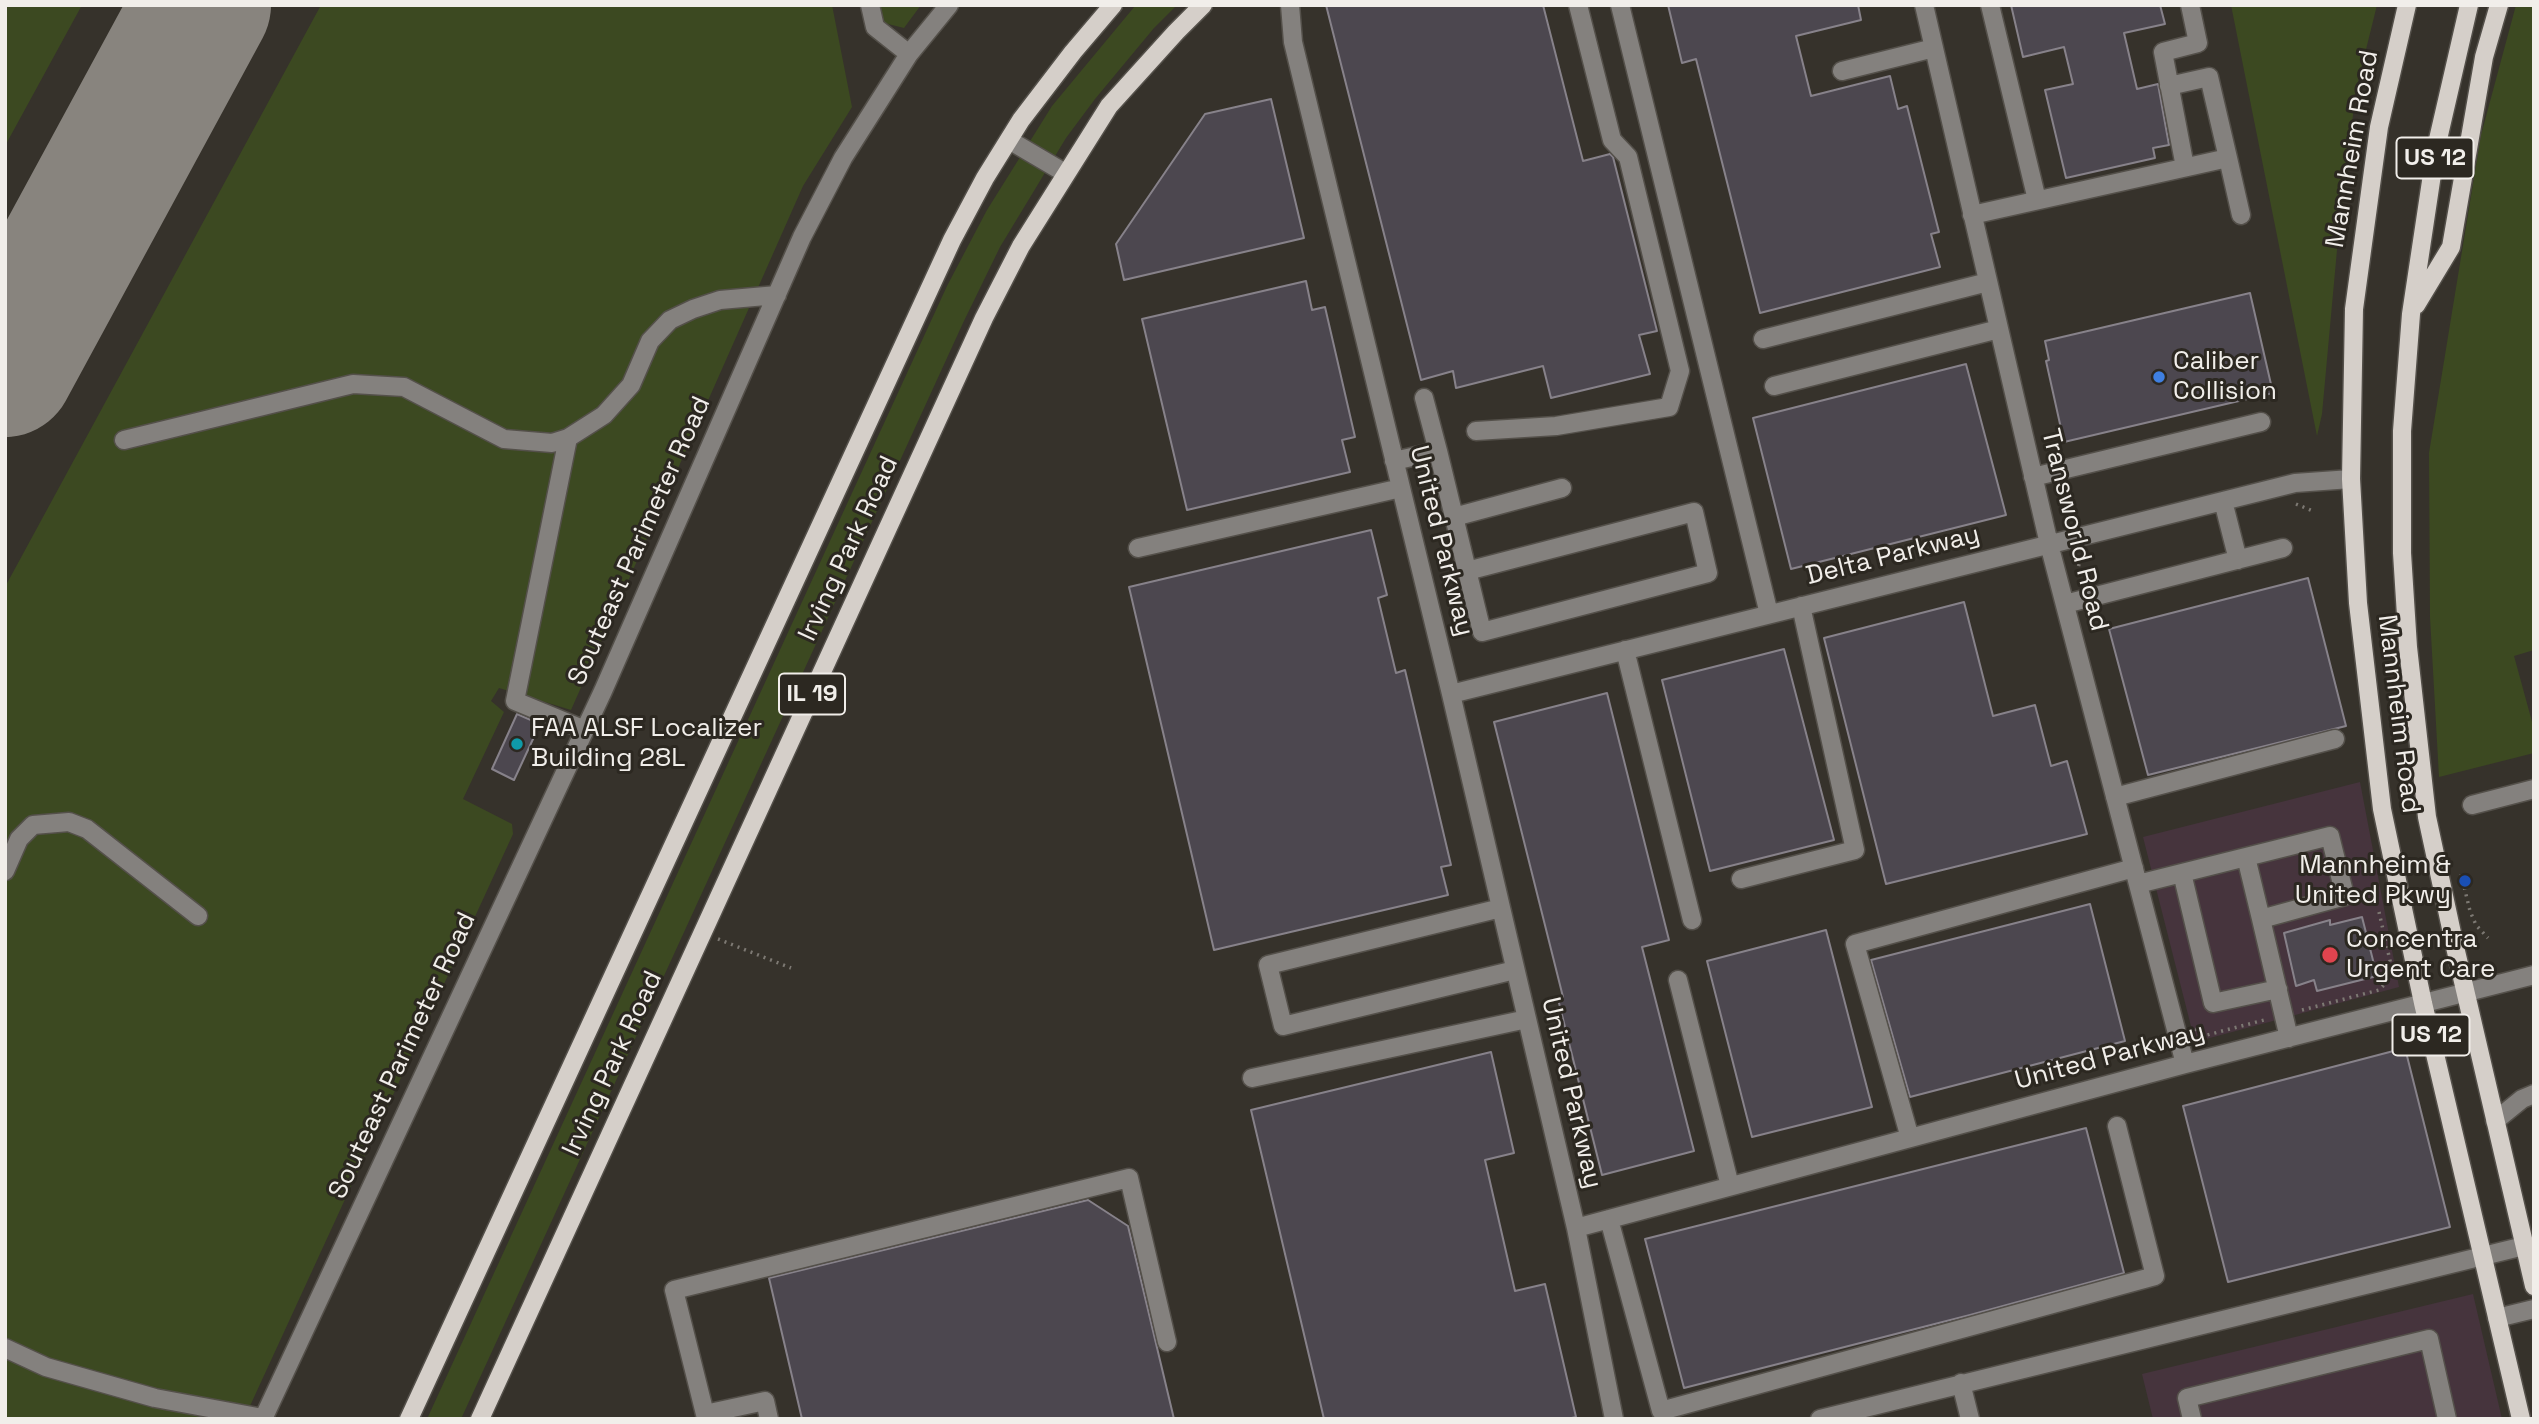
<!DOCTYPE html>
<style>
body{margin:0}
#map{position:relative;width:2539px;height:1424px;overflow:hidden;background:#36322b;font-family:"Space Grotesk",sans-serif}
canvas{display:block}
.frame{position:absolute;inset:0;border:7px solid #f1eeea;pointer-events:none}
</style>
<div id="map">
<canvas width="2539" height="1424"></canvas>
<div class="frame"></div>
</div>
<script>
const ctx = document.querySelector('canvas').getContext('2d');
ctx.lineJoin = 'round';
function fillPath(path, color) {
  ctx.fillStyle = color;
  ctx.fill(path, 'evenodd');
}
function poly(rows) {
  const path = new Path2D();
  for (const r of rows) {
    path.moveTo(r[0], r[1]);
    for (let i = 2; i < r.length; i += 2) path.lineTo(r[i], r[i + 1]);
  }
  return path;
}
function stroke(path, color, width, dash) {
  ctx.strokeStyle = color;
  ctx.lineWidth = width;
  ctx.lineCap = dash ? 'butt' : 'round';
  ctx.setLineDash(dash || []);
  ctx.stroke(path);
}
function write(font, color, halo, rows, align = 'center') {
  ctx.font = font + ' "Space Grotesk",sans-serif';
  ctx.lineWidth = 6;
  ctx.setLineDash([]);
  ctx.textBaseline = 'middle';
  ctx.strokeStyle = halo;
  ctx.fillStyle = color;
  for (const [text, x, y, turn = 0] of rows) {
    ctx.save();
    ctx.translate(x, y);
    ctx.rotate((+turn || 0) * Math.PI / 180);
    ctx.textAlign = isNaN(turn) ? turn : align;
    if (halo) ctx.strokeText(text, 0, 0);
    ctx.fillText(text, 0, 0);
    ctx.restore();
  }
}
const commercial = poly([
 [2360,782,2399,987,2195,1042,2143,837],
 [2473,1294,2502,1419,2153,1419,2142,1374]
]);
const green = poly([
 [5,5,82,5,5,146],
 [321,5,832,5,852,107,803,186,571,710,499,688,491,701,504,712,463,799,512,824,513,834,244,1419,5,1419,5,587],
 [880,5,921,5,904,28,884,23],
 [1177,5,1154,28,1095,99,1066,138,1000,247,963,323,461,1419,427,1419,947,286,987,210,1052,106,1135,6],
 [2231,5,2377,5,2356,90,2338,239,2322,414,2317,436],
 [2516,5,2534,5,2534,650,2514,656,2534,729,2534,753,2439,777,2430,617,2429,453,2481,135]
]);
const taxiway = poly([
 [5,309,132,133]
]);
const runway = poly([
 [5,368,202,5]
]);
const building = poly([
 [1326,5,1543,5,1583,161,1610,154,1613,157,1657,331,1639,335,1650,374,1551,398,1543,366,1456,388,1453,371,1421,380,1326,5],
 [1668,5,1858,5,1861,20,1796,36,1811,96,1890,76,1898,109,1907,106,1939,232,1931,234,1940,267,1760,313,1696,59,1682,63,1668,5],
 [2011,5,2160,5,2165,24,2124,33,2137,89,2158,84,2169,145,2153,148,2155,158,2066,178,2045,90,2073,84,2064,47,2023,57,2011,5],
 [1271,99,1304,238,1124,280,1116,244,1205,114,1271,99],
 [1306,281,1312,310,1325,307,1355,437,1342,440,1350,472,1187,510,1142,319,1306,281],
 [2250,293,2273,393,2064,442,2046,361,2049,360,2045,341,2250,293],
 [1966,364,2006,515,1791,569,1753,418,1966,364],
 [1371,530,1387,595,1378,598,1396,673,1405,670,1451,865,1441,867,1448,895,1214,950,1129,587,1371,530],
 [2308,578,2346,726,2148,775,2109,629,2308,578],
 [1964,602,1993,716,2035,705,2051,766,2067,761,2087,834,1886,884,1824,638,1964,602],
 [1784,649,1834,840,1710,871,1662,680,1784,649],
 [1607,693,1669,940,1642,947,1694,1151,1602,1175,1558,999,1563,997,1494,722,1607,693],
 [517,714,540,724,514,780,492,769,517,714],
 [2090,904,2125,1041,1910,1097,1871,960,2090,904],
 [2362,917,2377,976,2317,991,2314,980,2296,986,2284,933,2330,920,2330,925,2362,917],
 [1826,930,1872,1107,1752,1137,1707,961,1826,930],
 [2405,1048,2450,1227,2228,1282,2183,1106,2405,1048],
 [1491,1052,1514,1153,1485,1160,1515,1291,1545,1284,1576,1417,1567,1419,1324,1419,1251,1110,1491,1052],
 [2086,1128,2124,1273,1970,1315,1684,1388,1645,1239,2086,1128],
 [1088,1200,1128,1226,1174,1419,802,1419,769,1278,1088,1200]
]);
const path = poly([
 [2296,504,2315,512],
 [2077,573,2080,560,2086,556],
 [2461,874,2470,911,2476,925,2488,938],
 [718,939,791,968],
 [2302,1010,2379,990,2386,983,2391,972,2391,965,2379,912],
 [2195,1029,2207,1035,2268,1019]
]);
const minor = poly([
 [870,5,875,27,909,54],
 [1290,5,1293,42,1451,694,1576,1228,2185,1064,2534,975],
 [1620,5,1769,614],
 [1924,5,2049,544,2185,1064],
 [1990,5,2037,200],
 [1842,71,1934,48],
 [2169,86,2209,77,2228,158],
 [1009,140,1065,173],
 [2185,167,2163,52,2198,43,2190,5],
 [1972,215,2228,158,2241,215],
 [1763,339,1988,282],
 [1774,386,1999,329],
 [1424,398,1438,451],
 [1476,431,1556,426,1669,407,1680,371,1628,157,1612,140,1578,5],
 [568,438,515,701,585,730],
 [124,440,353,384,404,387,504,439,552,443,568,438,604,415,631,385,650,341,670,320,693,309,720,300,777,295],
 [1394,461,1438,451,1482,632,1708,573,1694,512,1467,571],
 [2033,477,2261,422],
 [2223,501,2238,560],
 [1454,517,1562,488],
 [1138,548,1401,488],
 [2065,604,2283,548],
 [1625,650,1692,920],
 [1451,694,2295,483,2351,479],
 [2115,797,2335,739],
 [2472,805,2534,789],
 [2246,857,2261,919],
 [5,871,19,839,33,825,69,822,87,829,198,916],
 [2182,873,2213,1003,2278,989],
 [1741,879,1855,850,1801,606],
 [2138,884,2330,836,2345,896,2261,919,2289,1038],
 [1501,908,1268,965,1283,1026,1515,970],
 [1678,980,1730,1186],
 [1252,1078,1527,1019],
 [2495,1121,2522,1099,2534,1094],
 [1910,1138,1855,944,2134,868],
 [1609,1219,1661,1411,2155,1276,2117,1126],
 [1576,1228,1614,1419],
 [2497,1318,2534,1309],
 [5,1348,46,1367,155,1398,263,1418],
 [1961,1383,1970,1419],
 [705,1414,674,1290,1129,1178,1167,1342],
 [263,1419,603,691,802,237,843,158,909,54,949,5],
 [706,1419,705,1414,765,1401,769,1419],
 [1820,1419,2524,1246],
 [2192,1419,2187,1398,2429,1339,2447,1419]
]);
const major = poly([
 [2407,5,2379,127,2354,309,2351,479,2358,603,2382,809,2423,1003,2521,1419],
 [2469,5,2436,148,2411,314,2402,431,2402,553,2408,647,2427,817,2455,947,2534,1286],
 [2416,305,2451,247,2484,57,2499,5],
 [409,1419,952,240,985,178,1021,120,1073,52,1113,5],
 [480,1419,984,318,1021,246,1109,106,1176,32,1203,5]
]);
const markers = [
 [2159,377,7,"#3f7fe0"],
 [517,744,7,"#0f9aa8"],
 [2465,881,7,"#1a4fb4"],
 [2330,955,9,"#e0444e"]
];
const shields = [
 [2435,158,77],
 [812,694,66],
 [2431,1035,77]
];
const shieldNames = [
 ["US 12",2435,158],
 ["IL 19",812,694],
 ["US 12",2431,1035]
];
const streetNames = [
 ["Mannheim Road",2353,149,-80],
 ["Transworld Road",2074,530,76],
 ["Souteast Parimeter Road",640,541,-66],
 ["United Parkway",1441,541,76],
 ["Irving Park Road",849,549,-65],
 ["Delta Parkway",1893,556,-14],
 ["Mannheim Road",2398,714,83],
 ["Souteast Parimeter Road",403,1056,-65],
 ["United Parkway",2110,1057,-15],
 ["Irving Park Road",613,1064,-65],
 ["United Parkway",1571,1093,77]
];
const poiNames = [
 ["Caliber",2173,362],
 ["Collision",2173,392],
 ["FAA ALSF Localizer",531,729],
 ["Building 28L",531,759],
 ["Mannheim &",2451,866,"right"],
 ["United Pkwy",2451,896,"right"],
 ["Concentra",2346,940],
 ["Urgent Care",2346,970]
];
fillPath(commercial, '#46343d');
fillPath(green, '#3c4921');
stroke(taxiway, '#88847e', 54);
stroke(runway, '#88847e', 138);
fillPath(building, '#4c474f');
stroke(building, '#87828a', 2);
stroke(minor, '#54504a', 21);
stroke(major, '#54504a', 21);
stroke(path, '#7d7973', 3.5, [2, 5]);
stroke(minor, '#84817e', 18);
stroke(major, '#d5cfc9', 18);
for (const [x, y, r, color] of markers) {
  const dot = new Path2D();
  dot.arc(x, y, r, 0, 2 * Math.PI);
  ctx.fillStyle = color;
  ctx.fill(dot);
  stroke(dot, '#2c2821', 2.5);
}
for (const [x, y, w] of shields) {
  const box = new Path2D();
  box.roundRect(x - w / 2, y - 20.5, w, 41, 5);
  ctx.fillStyle = '#2c2821';
  ctx.fill(box);
  stroke(box, '#f1eeea', 2);
}
write('bold 24px', '#f1eeea', null, shieldNames);
write('26px', '#f1eeea', '#2c2821', streetNames);
write('26px', '#f1eeea', '#2c2821', poiNames, 'left');
</script>
